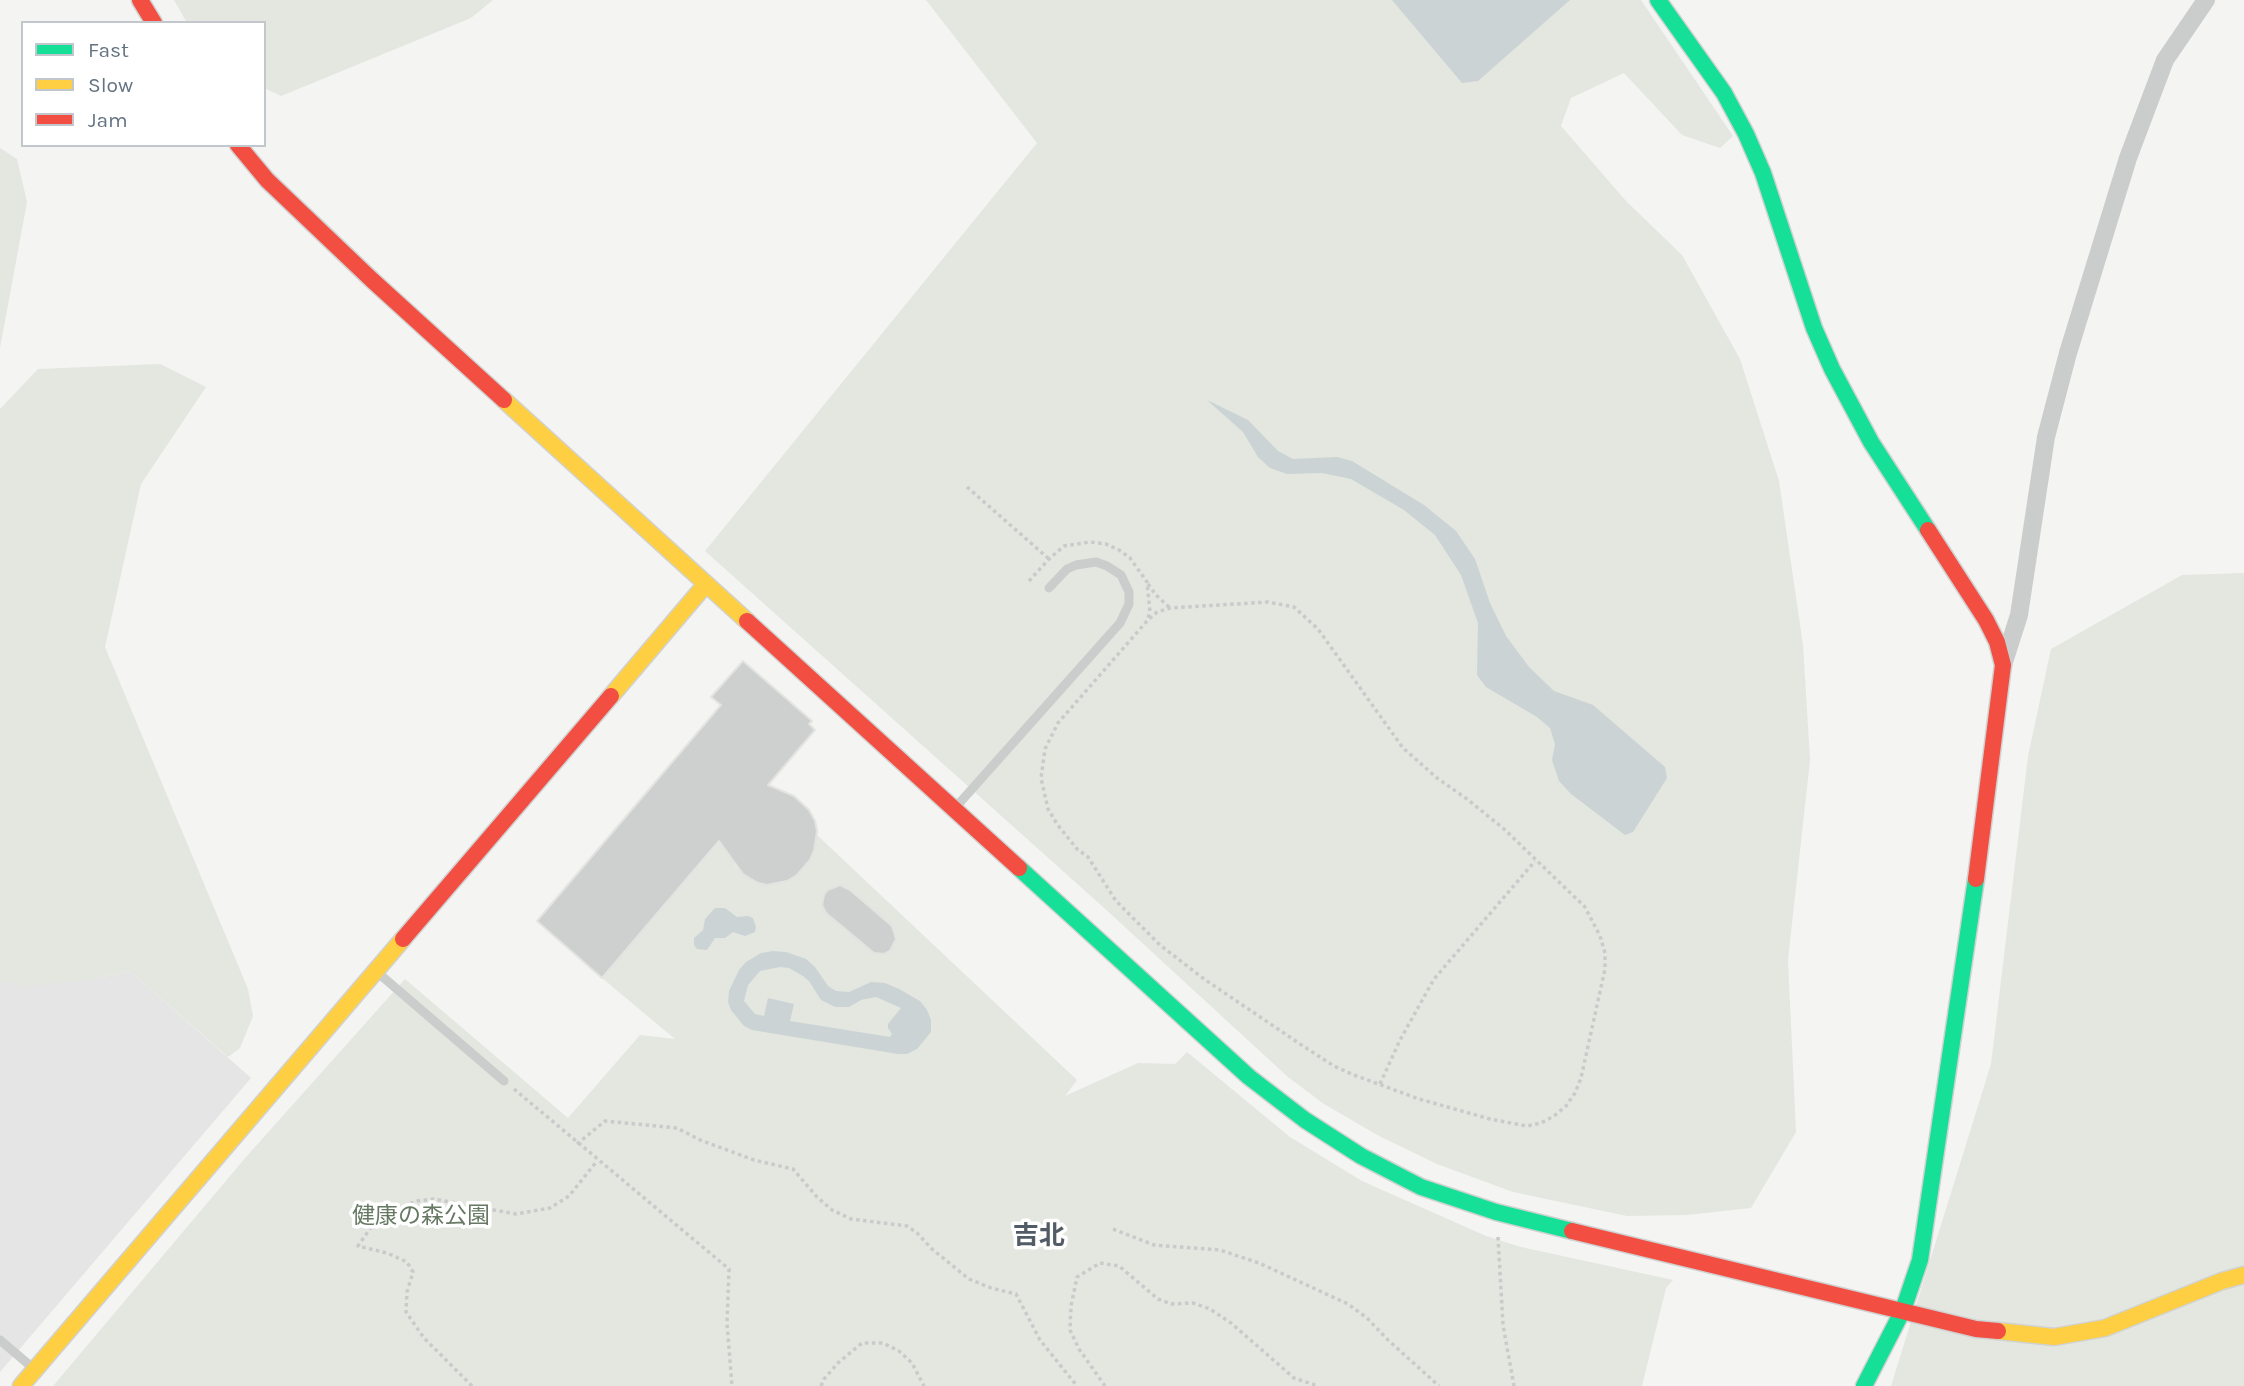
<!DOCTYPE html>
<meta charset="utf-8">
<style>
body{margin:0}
#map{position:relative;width:2244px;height:1386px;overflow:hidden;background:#f4f4f2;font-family:Karla,sans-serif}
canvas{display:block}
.legend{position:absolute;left:21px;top:21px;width:245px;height:126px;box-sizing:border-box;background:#fff;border:2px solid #c1c7cd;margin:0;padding:9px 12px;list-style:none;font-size:21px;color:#647382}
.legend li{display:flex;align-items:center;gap:14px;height:35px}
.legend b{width:35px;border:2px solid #c1c7cd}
</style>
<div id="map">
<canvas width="2244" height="1386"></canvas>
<ul class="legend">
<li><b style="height:9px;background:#16e098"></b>Fast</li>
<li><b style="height:9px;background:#ffcf43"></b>Slow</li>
<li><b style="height:9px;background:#f24e42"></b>Jam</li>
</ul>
</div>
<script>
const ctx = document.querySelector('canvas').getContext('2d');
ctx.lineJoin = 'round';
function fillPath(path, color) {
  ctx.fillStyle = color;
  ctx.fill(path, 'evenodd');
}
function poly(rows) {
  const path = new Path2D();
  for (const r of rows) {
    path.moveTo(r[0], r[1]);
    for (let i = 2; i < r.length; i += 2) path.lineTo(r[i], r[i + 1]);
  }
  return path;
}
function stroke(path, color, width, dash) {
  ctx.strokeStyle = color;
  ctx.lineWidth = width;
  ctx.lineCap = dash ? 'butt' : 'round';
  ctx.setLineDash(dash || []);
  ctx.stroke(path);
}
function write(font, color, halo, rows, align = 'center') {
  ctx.font = font + ' Karla,"Noto Sans JP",sans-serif';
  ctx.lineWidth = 7;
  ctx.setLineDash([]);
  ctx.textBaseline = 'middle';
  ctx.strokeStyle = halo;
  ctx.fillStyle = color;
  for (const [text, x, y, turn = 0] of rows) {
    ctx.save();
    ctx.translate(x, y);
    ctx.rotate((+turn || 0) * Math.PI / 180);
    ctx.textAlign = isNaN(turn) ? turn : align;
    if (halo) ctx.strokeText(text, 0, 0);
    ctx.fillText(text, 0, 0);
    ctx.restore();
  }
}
const built = poly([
 [130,971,251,1078,0,1372,0,981,93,979]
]);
const green = poly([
 [174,0,493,0,471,18,281,96,264,88,264,23,187,23],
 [926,0,1641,0,1733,136,1720,148,1682,135,1624,73,1571,98,1561,126,1626,201,1682,255,1740,359,1779,481,1803,645,1810,760,1788,960,1796,1132,1751,1208,1687,1215,1627,1216,1513,1192,1437,1164,1379,1136,1324,1104,1288,1077,1102,906,705,551,1037,143],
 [0,148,17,159,27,202,0,348],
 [160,364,206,387,141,484,105,647,248,989,253,1016,240,1048,228,1057,130,971,93,979,29,986,0,981,0,409,38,369],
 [2244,573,2244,1386,1891,1386,1991,1064,2028,756,2051,649,2182,575],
 [817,835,1077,1080,1065,1096,1138,1063,1175,1064,1187,1052,1290,1137,1362,1181,1486,1236,1521,1247,1673,1280,1666,1288,1642,1386,53,1386,246,1157,405,979,568,1118,640,1035,675,1039,602,978,722,839,736,867,749,878,767,885,787,881,804,869,814,851]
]);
const water = poly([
 [1392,0,1570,0,1478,81,1462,83],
 [1207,400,1248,420,1278,451,1293,459,1337,457,1352,461,1424,505,1456,531,1475,559,1490,603,1506,636,1529,667,1554,691,1593,705,1665,767,1667,778,1633,832,1625,835,1571,794,1559,781,1552,760,1555,744,1550,728,1537,717,1486,687,1477,675,1478,623,1461,575,1435,535,1404,510,1351,479,1322,473,1287,474,1270,468,1258,457,1243,432],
 [715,908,725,908,737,917,748,916,753,918,756,927,755,932,745,936,733,932,725,938,715,938,707,950,697,949,694,945,694,938,703,930,705,919],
 [773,951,786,952,806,959,815,967,828,986,836,991,849,992,871,982,885,983,899,989,920,1001,927,1010,931,1020,931,1032,917,1049,907,1054,898,1054,752,1030,744,1026,731,1010,728,1002,729,991,739,970,746,962,761,953],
 [780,967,789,968,803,976,809,981,821,1000,835,1007,849,1007,861,1000,876,997,901,1008,888,1024,888,1028,892,1034,890,1037,790,1021,794,1004,768,998,764,1016,755,1014,744,1001,748,985,760,971]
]);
const building = poly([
 [743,661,812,721,809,724,815,730,768,785,794,796,809,810,815,821,817,831,814,851,810,860,797,875,787,881,767,885,758,883,743,874,719,841,602,978,537,921,721,705,711,697,743,661],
 [840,885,850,890,892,926,896,939,890,951,884,954,874,953,826,913,822,905,824,895,828,890,840,885]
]);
const path = poly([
 [967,487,1049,559],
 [1029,581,1049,559,1064,546,1090,542,1106,544,1119,550,1130,558,1147,582,1150,612,1147,621,1058,723,1045,749,1041,778,1048,809,1057,824,1077,849,1088,857,1116,901,1160,945,1204,979,1303,1046,1334,1066,1354,1075,1419,1099,1490,1119,1527,1126,1541,1123,1554,1116,1566,1106,1575,1093,1581,1078,1605,969,1605,953,1600,936,1585,907,1504,829,1467,799,1437,778,1403,748,1318,629,1294,607,1268,602,1170,608,1157,612,1147,621],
 [1148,584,1156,595,1170,608],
 [1380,1084,1400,1040,1434,979,1535,861],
 [514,1089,729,1269,727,1323,732,1386],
 [577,1144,605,1121,677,1128,700,1140,754,1160,793,1169,817,1197,832,1210,851,1219,907,1226,917,1233,932,1249,969,1279,991,1288,1016,1294,1040,1340,1077,1386],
 [1113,1229,1154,1245,1220,1250,1259,1263,1348,1304,1367,1318,1388,1340,1439,1386],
 [1498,1237,1503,1325,1514,1386],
 [472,1386,424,1338,406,1312,407,1292,413,1272,407,1262,387,1253,358,1246,372,1226,393,1210,417,1201,434,1199,516,1214,550,1208,569,1196,597,1161],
 [821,1386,824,1379,839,1362,862,1343,883,1343,899,1351,912,1363,924,1386],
 [1105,1386,1079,1349,1070,1330,1071,1306,1077,1277,1100,1263,1119,1266,1158,1299,1171,1304,1193,1303,1210,1309,1231,1323,1294,1378,1318,1386]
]);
const lane = poly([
 [955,808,1120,623,1129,604,1129,592,1121,575,1107,566,1096,562,1076,565,1067,569,1049,588],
 [377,972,504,1081],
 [0,1340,33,1368]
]);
const street = poly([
 [2003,665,2019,615,2046,437,2068,353,2128,158,2165,60,2206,0]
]);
const fast = poly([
 [1658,0,1724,93,1746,134,1763,173,1814,328,1832,369,1871,442,1928,530],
 [1019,868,1249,1077,1305,1120,1361,1156,1421,1187,1496,1212,1572,1231],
 [1864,1386,1903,1310,1920,1260,1976,879]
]);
const slow = poly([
 [504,400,747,621],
 [611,696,706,584],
 [1998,1331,2054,1337,2105,1328,2222,1281,2244,1275],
 [21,1386,403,939]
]);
const jam = poly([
 [140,0,154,23],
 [238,145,267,180,372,280,504,400],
 [1928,530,1986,620,1997,642,2003,665,1976,879],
 [747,621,1019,868],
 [403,939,611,696],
 [1572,1231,1976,1329,1998,1331]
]);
const parkNames = [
 ["健康の森公園",421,1216]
];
const quarterNames = [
 ["吉北",1039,1237]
];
fillPath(built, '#e4e5e4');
fillPath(green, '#e3e7e0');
fillPath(water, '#cbd3d5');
fillPath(building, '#cecfcf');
stroke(building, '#e3e3e2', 2);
stroke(fast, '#d0d2d2', 19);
stroke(slow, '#d0d2d2', 19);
stroke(jam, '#d0d2d2', 19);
stroke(path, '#cacaca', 3.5, [3.5, 3.5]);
stroke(lane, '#cbcdcd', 9);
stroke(street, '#cbcdcd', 18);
stroke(fast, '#16e098', 16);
stroke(slow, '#ffcf43', 16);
stroke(jam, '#f24e42', 16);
write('23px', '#667962', '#fff', parkNames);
write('bold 26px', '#525c67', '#fff', quarterNames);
</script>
